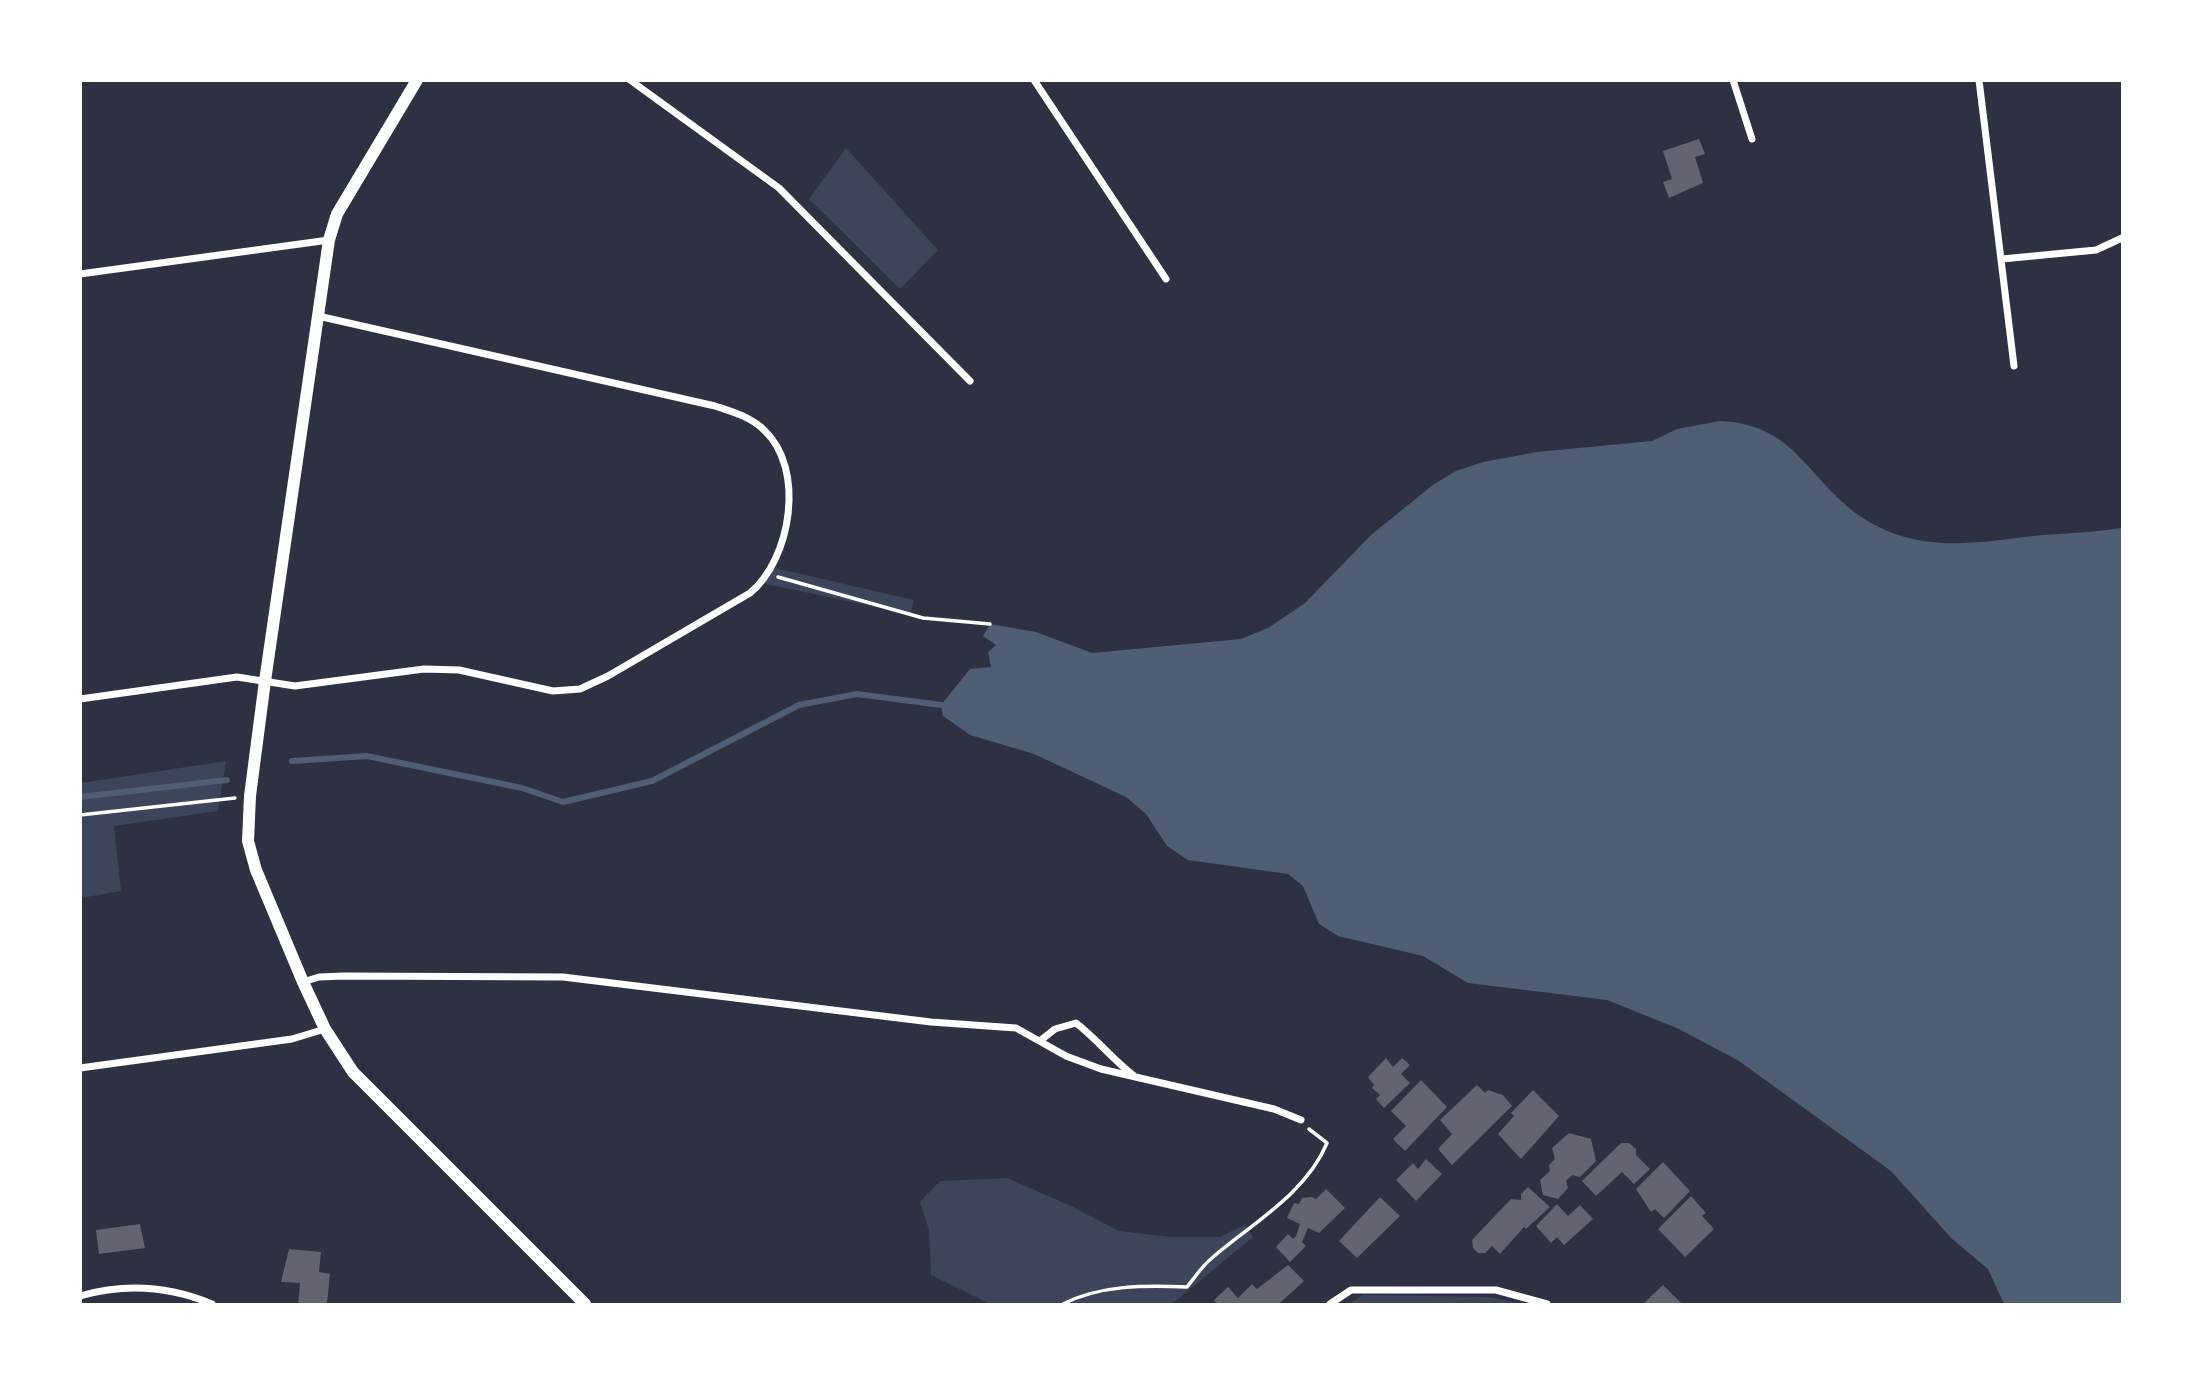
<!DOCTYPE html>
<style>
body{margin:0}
#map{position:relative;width:2203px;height:1385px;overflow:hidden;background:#2d3142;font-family:"IBM Plex Sans",sans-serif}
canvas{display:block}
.frame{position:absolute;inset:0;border:82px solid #fff;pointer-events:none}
</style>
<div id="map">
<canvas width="2203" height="1385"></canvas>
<div class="frame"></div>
</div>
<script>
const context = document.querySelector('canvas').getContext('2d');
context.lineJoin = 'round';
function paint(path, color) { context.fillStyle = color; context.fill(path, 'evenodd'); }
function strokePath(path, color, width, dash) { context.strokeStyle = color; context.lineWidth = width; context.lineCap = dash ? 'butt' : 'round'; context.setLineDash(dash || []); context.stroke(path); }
const green = new Path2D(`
 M 846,148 L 938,250 L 900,289 L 809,199 Z
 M 771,567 L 914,600 L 910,614 L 761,583 Z
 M 226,761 L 218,811 L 114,826 L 121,891 L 81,898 L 81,783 Z
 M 1007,1178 L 1071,1206 L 1119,1231 L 1171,1237 L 1219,1237 L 1245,1225 L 1253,1237 L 1172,1304 L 990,1304 L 931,1275 L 929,1230 L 920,1202 L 940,1181 Z
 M 1363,1295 L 1491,1297 L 1521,1304 L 1349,1304 Z`);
const water = new Path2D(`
 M 1720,421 C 1802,424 1810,491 1875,525 C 1928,554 1986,541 2043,535 C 2069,533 2096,532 2122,528 L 2122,1304 L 2004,1304 L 1988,1269 L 1952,1239 L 1891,1171 L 1739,1061 L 1679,1029 L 1607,1000 L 1468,983 L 1423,956 L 1338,936 L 1319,924 L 1303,886 L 1288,874 L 1188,860 L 1167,846 L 1146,814 L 1126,797 L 1034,754 L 970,735 L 943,716 L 941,705 L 970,669 L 991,667 L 988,652 L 996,645 L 983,636 L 990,624 L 1036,632 L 1092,653 L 1241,639 L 1268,628 L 1305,603 L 1371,535 L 1434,484 L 1456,471 L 1483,462 L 1537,452 L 1652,441 L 1677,429 Z`);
const stream = new Path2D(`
 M 292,761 L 367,756 L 522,788 L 563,802 L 652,781 L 799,705 L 857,694 L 941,705
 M 80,797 L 227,780`);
const building = new Path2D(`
 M 1699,139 L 1705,154 L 1695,157 L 1703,183 L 1669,198 L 1663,182 L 1672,179 L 1663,151 Z
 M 1386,1058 L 1393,1067 L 1402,1058 L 1410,1065 L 1401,1074 L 1410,1083 L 1384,1108 L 1376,1099 L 1380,1095 L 1372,1088 L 1374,1085 L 1368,1077 Z
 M 1421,1080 L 1447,1107 L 1405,1151 L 1393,1139 L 1406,1126 L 1391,1111 Z
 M 1477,1085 L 1485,1093 L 1488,1090 L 1503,1095 L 1512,1106 L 1452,1165 L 1438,1149 L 1452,1134 L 1440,1120 Z
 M 1533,1090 L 1559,1116 L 1521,1159 L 1498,1134 L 1514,1116 L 1511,1113 Z
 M 1569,1133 L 1591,1139 L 1596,1161 L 1580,1177 L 1572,1175 L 1566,1181 L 1568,1188 L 1558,1199 L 1543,1195 L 1540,1180 L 1550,1171 L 1549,1165 L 1555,1159 L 1552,1148 Z
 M 1621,1143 L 1629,1143 L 1636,1149 L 1636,1155 L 1650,1169 L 1634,1184 L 1622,1172 L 1596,1196 L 1582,1181 Z
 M 1426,1159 L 1442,1174 L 1416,1201 L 1396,1180 L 1413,1163 L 1418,1169 Z
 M 1663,1162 L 1690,1191 L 1664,1218 L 1655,1209 L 1651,1212 L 1636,1189 Z
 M 1528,1187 L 1550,1207 L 1526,1229 L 1524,1227 L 1500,1254 L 1492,1246 L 1485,1253 L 1478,1253 L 1473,1248 L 1472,1240 L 1511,1199 L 1521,1200 L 1521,1194 Z
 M 1326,1189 L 1345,1208 L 1319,1233 L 1308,1228 L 1302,1242 L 1306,1246 L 1290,1262 L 1276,1247 L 1288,1234 L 1293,1239 L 1296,1236 L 1300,1224 L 1287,1218 L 1294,1203 L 1299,1204 L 1302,1198 L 1311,1197 L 1316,1199 Z
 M 1691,1196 L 1706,1213 L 1702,1216 L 1714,1229 L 1685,1257 L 1658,1229 Z
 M 1380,1197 L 1400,1216 L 1357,1258 L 1339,1241 Z
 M 1557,1204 L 1568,1216 L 1580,1205 L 1593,1219 L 1564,1245 L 1557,1237 L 1551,1243 L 1536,1226 Z
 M 140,1224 L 145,1248 L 99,1254 L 96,1230 Z
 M 289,1249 L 321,1252 L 319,1272 L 330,1274 L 327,1304 L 298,1304 L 300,1283 L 281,1282 Z
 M 1288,1265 L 1304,1281 L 1279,1304 L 1217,1304 L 1214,1300 L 1228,1287 L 1238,1298 L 1252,1284 L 1257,1289 Z
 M 1663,1285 L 1682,1304 L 1643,1304 Z`);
const path = new Path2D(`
 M 778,577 L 923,618 L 990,624
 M 80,815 L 235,798
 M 1063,1304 C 1100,1285 1145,1285 1187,1287 C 1195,1277 1202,1266 1212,1258 C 1251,1224 1306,1194 1327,1143 L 1309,1129`);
const minor = new Path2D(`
 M 630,80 L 779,188 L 970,381
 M 1034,80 L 1166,279
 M 1733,80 L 1752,139
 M 1979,80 L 2014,366
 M 2002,259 L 2096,250 L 2122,238
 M 80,274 L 329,240
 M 80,699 L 237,677 L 295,686 L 424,669 L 459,670 L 553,691 L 580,689 L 608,676 L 750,593 C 791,559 806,469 764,430 C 751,417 733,412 715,406 L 318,316
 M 303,982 L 319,977 L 344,976 L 563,977 L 931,1022 L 1016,1028 L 1066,1056 L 1101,1069 L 1274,1109 L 1301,1120
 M 1041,1040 L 1055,1029 L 1076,1023 C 1097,1039 1112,1059 1133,1075
 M 80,1068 L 292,1039 L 325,1029
 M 80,1296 C 125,1283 169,1286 212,1304
 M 1330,1304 L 1351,1290 L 1496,1290 L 1547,1304`);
const tertiary = new Path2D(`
 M 417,80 L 337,214 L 329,240 L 265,681 L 250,796 L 248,841 L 256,870 L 303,982 L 325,1029 L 353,1072 L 585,1304`);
paint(green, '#3c4559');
paint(water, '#4f5d75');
strokePath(stream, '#4f5d75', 6);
paint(building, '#626471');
strokePath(path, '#fff', 3.5);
strokePath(minor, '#fff', 7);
strokePath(tertiary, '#fff', 12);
</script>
